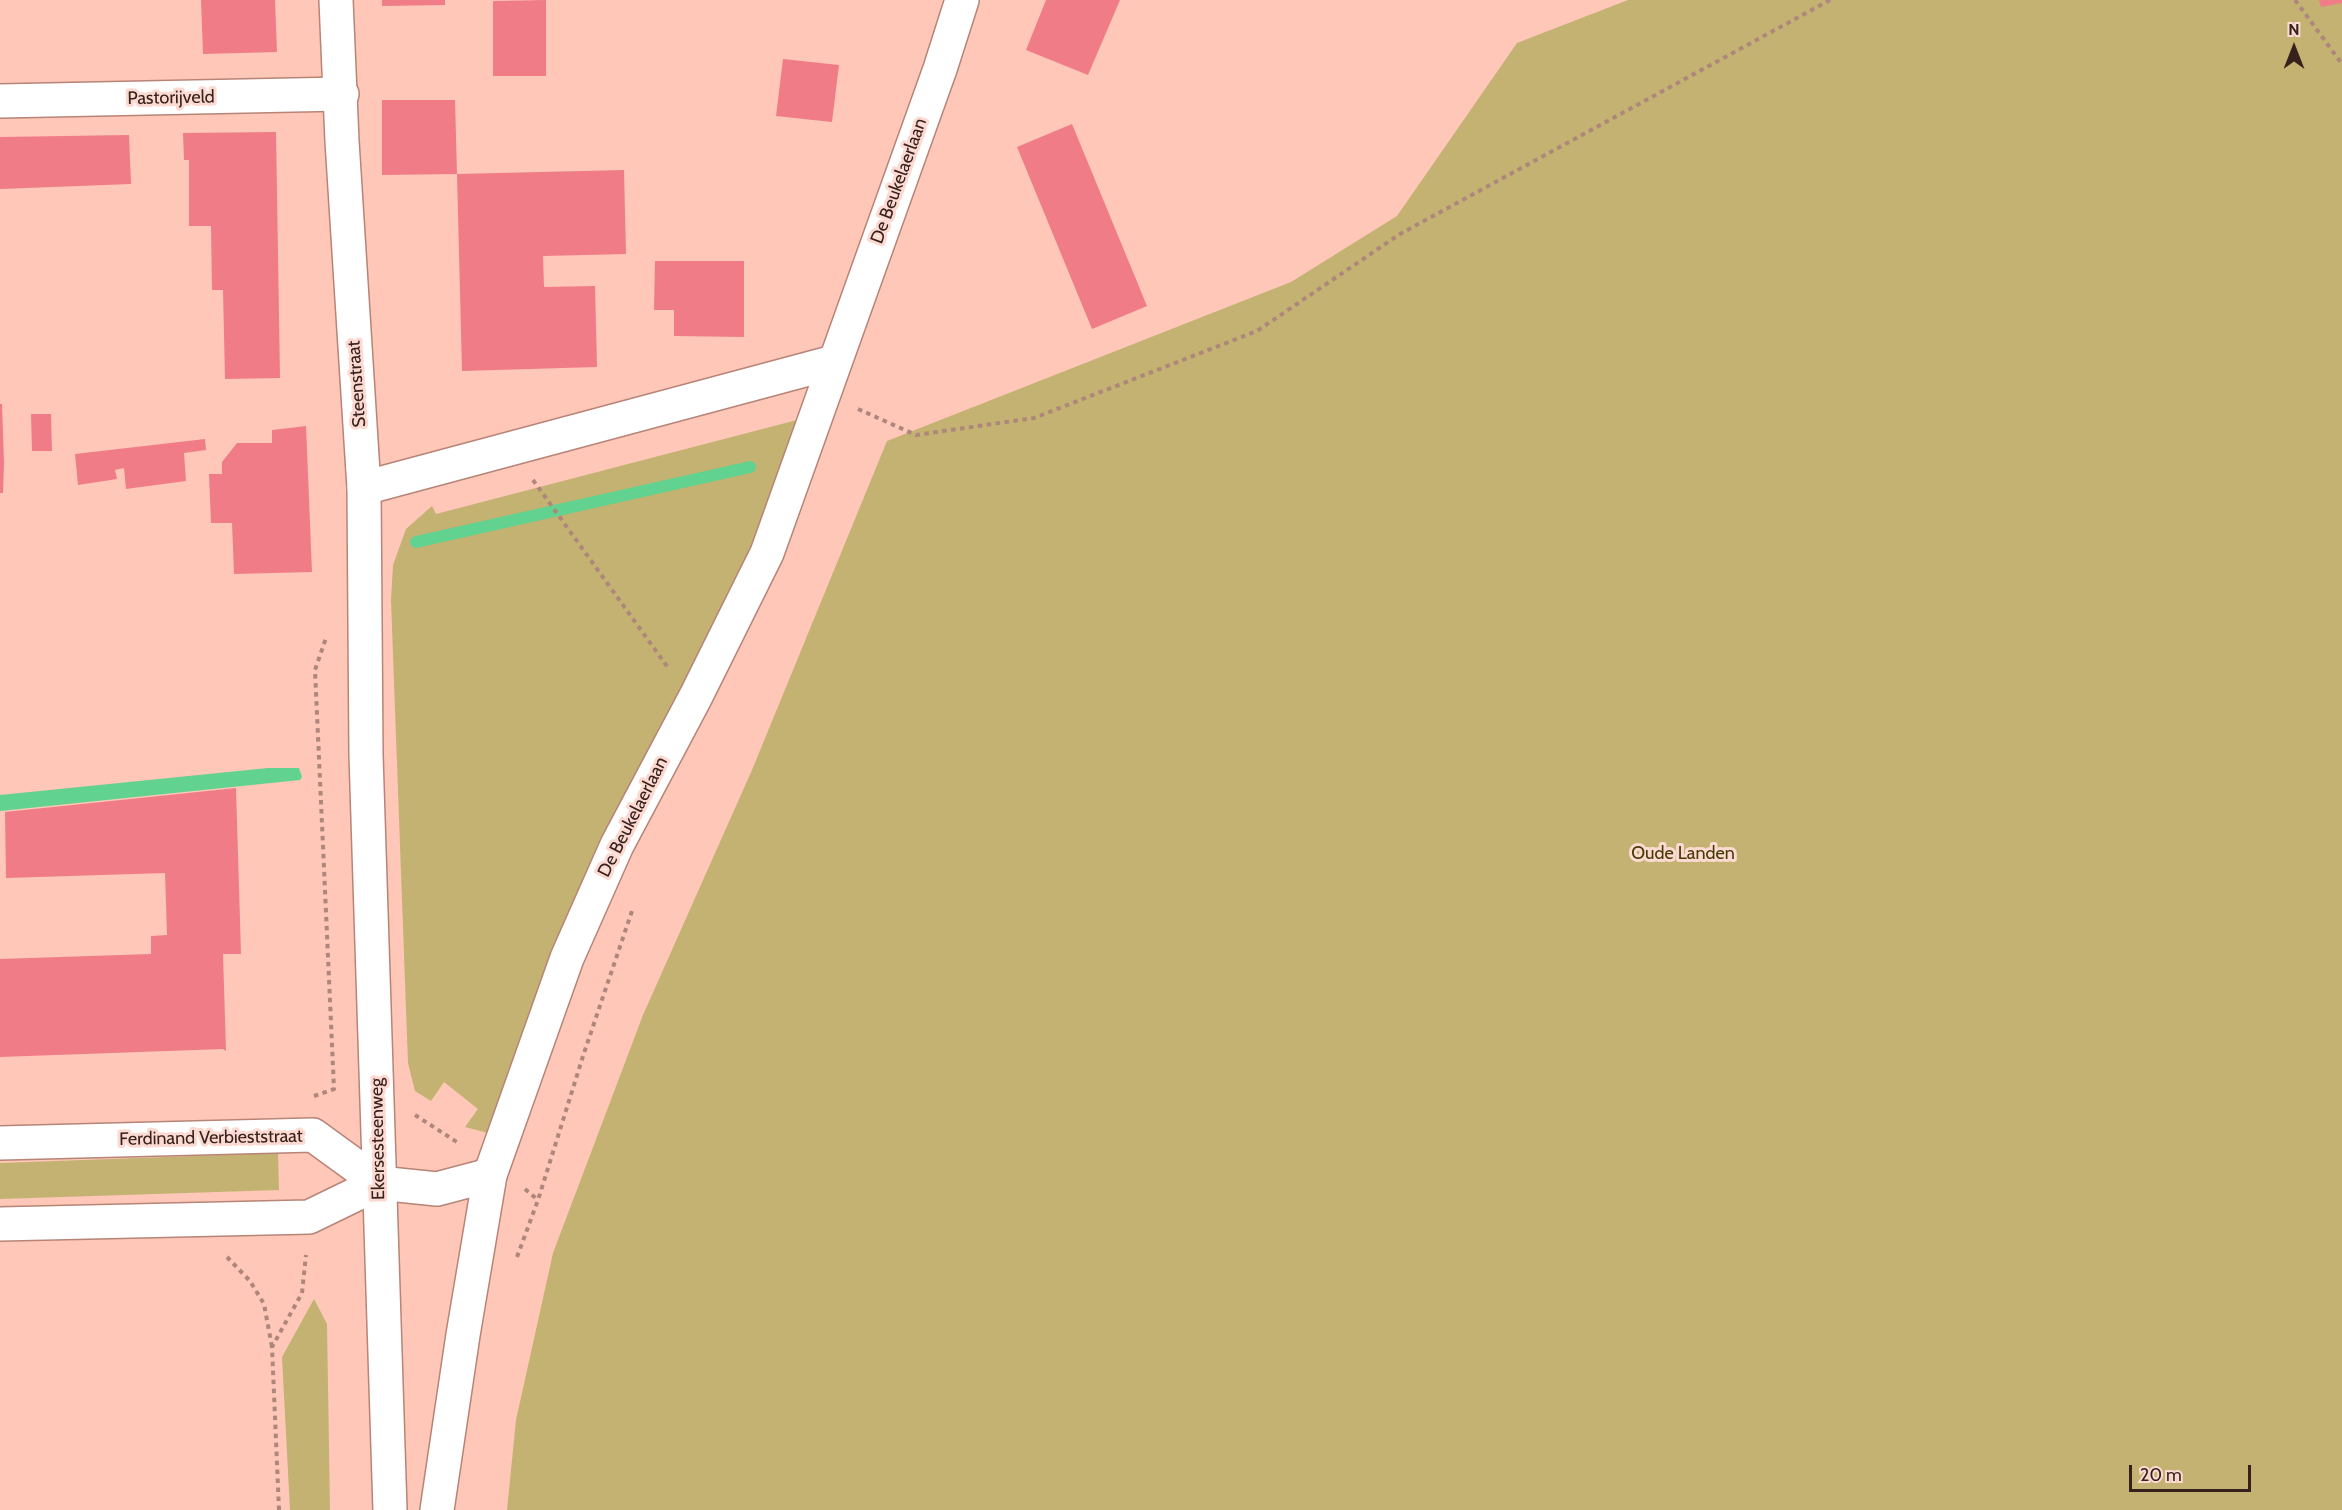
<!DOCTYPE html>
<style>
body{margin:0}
#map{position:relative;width:2342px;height:1510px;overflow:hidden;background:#fec7b8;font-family:Cabin,sans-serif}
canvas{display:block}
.north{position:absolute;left:2264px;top:18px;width:60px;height:60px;-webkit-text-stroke:4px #fcdad1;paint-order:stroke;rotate:0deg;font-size:16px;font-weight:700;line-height:24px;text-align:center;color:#36211c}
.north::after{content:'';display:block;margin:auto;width:21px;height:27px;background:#36211c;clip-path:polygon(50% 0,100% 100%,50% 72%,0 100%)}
.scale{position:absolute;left:2129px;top:1465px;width:122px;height:27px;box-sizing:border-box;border:3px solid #36211c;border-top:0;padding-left:8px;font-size:18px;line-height:21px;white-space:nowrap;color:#36211c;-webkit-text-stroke:4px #fcdad1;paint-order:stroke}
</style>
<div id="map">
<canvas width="2342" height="1510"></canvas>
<div class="north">N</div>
<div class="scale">20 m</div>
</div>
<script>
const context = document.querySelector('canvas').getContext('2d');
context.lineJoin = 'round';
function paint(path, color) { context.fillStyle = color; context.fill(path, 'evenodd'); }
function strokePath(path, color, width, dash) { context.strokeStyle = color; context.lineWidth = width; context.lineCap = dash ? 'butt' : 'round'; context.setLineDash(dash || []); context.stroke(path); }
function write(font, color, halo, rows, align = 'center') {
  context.font = font + ' Cabin,sans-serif'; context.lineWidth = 6; context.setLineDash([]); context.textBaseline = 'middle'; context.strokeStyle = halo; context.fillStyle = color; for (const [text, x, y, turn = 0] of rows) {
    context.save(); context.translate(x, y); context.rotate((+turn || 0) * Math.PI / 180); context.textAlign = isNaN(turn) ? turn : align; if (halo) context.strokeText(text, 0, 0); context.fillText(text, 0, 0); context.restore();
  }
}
const green = new Path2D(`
 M 1628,0 L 2342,0 L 2342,1510 L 507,1510 L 516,1420 L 553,1253 L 643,1015 L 752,770 L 887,441 L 1291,282 L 1397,216 L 1517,43 Z
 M 797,420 L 798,437 L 750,553 L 591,863 L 549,960 L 512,1063 L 492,1134 L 465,1127 L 478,1109 L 444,1082 L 431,1101 L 415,1091 L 408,1063 L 391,600 L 393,565 L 406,529 L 432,506 L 436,514 Z
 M 278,1153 L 279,1190 L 0,1199 L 0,1163 Z
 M 314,1299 L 327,1324 L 330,1510 L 290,1510 L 282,1357 Z`);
const water = new Path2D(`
 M 268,768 L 299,768 L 302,777 L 300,780 L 0,811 L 0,795 Z`);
const stream = new Path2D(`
 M 416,542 L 750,467`);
const building = new Path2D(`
 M 201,0 L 275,0 L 277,52 L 203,54 Z
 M 382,0 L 445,0 L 445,5 L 382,6 Z
 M 546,0 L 546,76 L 493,76 L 493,1 Z
 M 1046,0 L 1120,0 L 1088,75 L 1026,50 Z
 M 2319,0 L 2342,0 L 2342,3 L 2321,7 Z
 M 783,59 L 839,65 L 832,122 L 776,116 Z
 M 382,100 L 455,100 L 457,174 L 382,175 Z
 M 1072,124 L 1147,306 L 1092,329 L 1017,147 Z
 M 276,132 L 280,378 L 225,379 L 223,290 L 212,290 L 211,226 L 189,226 L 189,160 L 184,160 L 183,133 Z
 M 129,135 L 131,184 L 0,189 L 0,137 Z
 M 624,170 L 626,254 L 543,256 L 544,287 L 595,286 L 597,367 L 462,371 L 457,174 Z
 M 655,261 L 744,261 L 744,337 L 674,336 L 674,310 L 654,310 Z
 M 0,404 L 2,404 L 4,463 L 3,493 L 0,493 Z
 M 31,414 L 51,414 L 52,451 L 32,451 Z
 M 306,426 L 312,572 L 234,574 L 232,523 L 211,523 L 209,474 L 222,474 L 222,462 L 237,443 L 272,443 L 272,430 Z
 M 205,439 L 206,450 L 184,453 L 186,481 L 126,489 L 124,468 L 115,470 L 117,479 L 78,485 L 75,454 Z
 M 236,788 L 241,954 L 223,954 L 226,1051 L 223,1049 L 0,1057 L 0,959 L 151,954 L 151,936 L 167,935 L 165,873 L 6,878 L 5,812 Z`);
const path = new Path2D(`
 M 2295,0 L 2342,64
 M 858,409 L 916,435 L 1034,418 L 1257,331 L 1400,234 L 1830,0
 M 533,480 L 669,669
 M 314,1096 L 334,1089 L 315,670 L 326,638
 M 415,1115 L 460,1144
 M 525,1189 L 538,1200
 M 227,1257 L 250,1281 L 264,1304 L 272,1347
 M 517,1257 L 538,1200 L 584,1053 L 632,911
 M 279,1510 L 272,1347 L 302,1293 L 306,1255`);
const minor = new Path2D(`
 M 0,101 L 342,94
 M 364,488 L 834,362
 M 0,1143 L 313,1135 L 379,1183
 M 379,1183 L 437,1189 L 490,1175
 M 0,1224 L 309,1217 L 379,1183`);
const major = new Path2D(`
 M 336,0 L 342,141 L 364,488 L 366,755 L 390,1510
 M 437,1510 L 463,1335 L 490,1175 L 567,958 L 617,845 L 696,696 L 767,553 L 940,69 L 962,0`);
const streetNames = [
 ["Pastorijveld",171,98,-1],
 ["De Beukelaerlaan",899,181,-70],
 ["Steenstraat",357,384,-94],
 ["De Beukelaerlaan",633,817,-63],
 ["Ferdinand Verbieststraat",211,1138,-1],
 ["Ekersesteenweg",378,1139,-91]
];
const parkNames = [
 ["Oude Landen",1683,854]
];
paint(green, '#c3b271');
paint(water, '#61d28f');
strokePath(stream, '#61d28f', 12);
paint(building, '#f07c88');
strokePath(minor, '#b78477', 36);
strokePath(major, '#b78477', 36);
strokePath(path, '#af867b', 4, [4.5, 4.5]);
strokePath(minor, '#fff', 33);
strokePath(major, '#fff', 33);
write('18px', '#36211c', '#fcdad1', streetNames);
write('18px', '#453904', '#fcdad1', parkNames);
</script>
